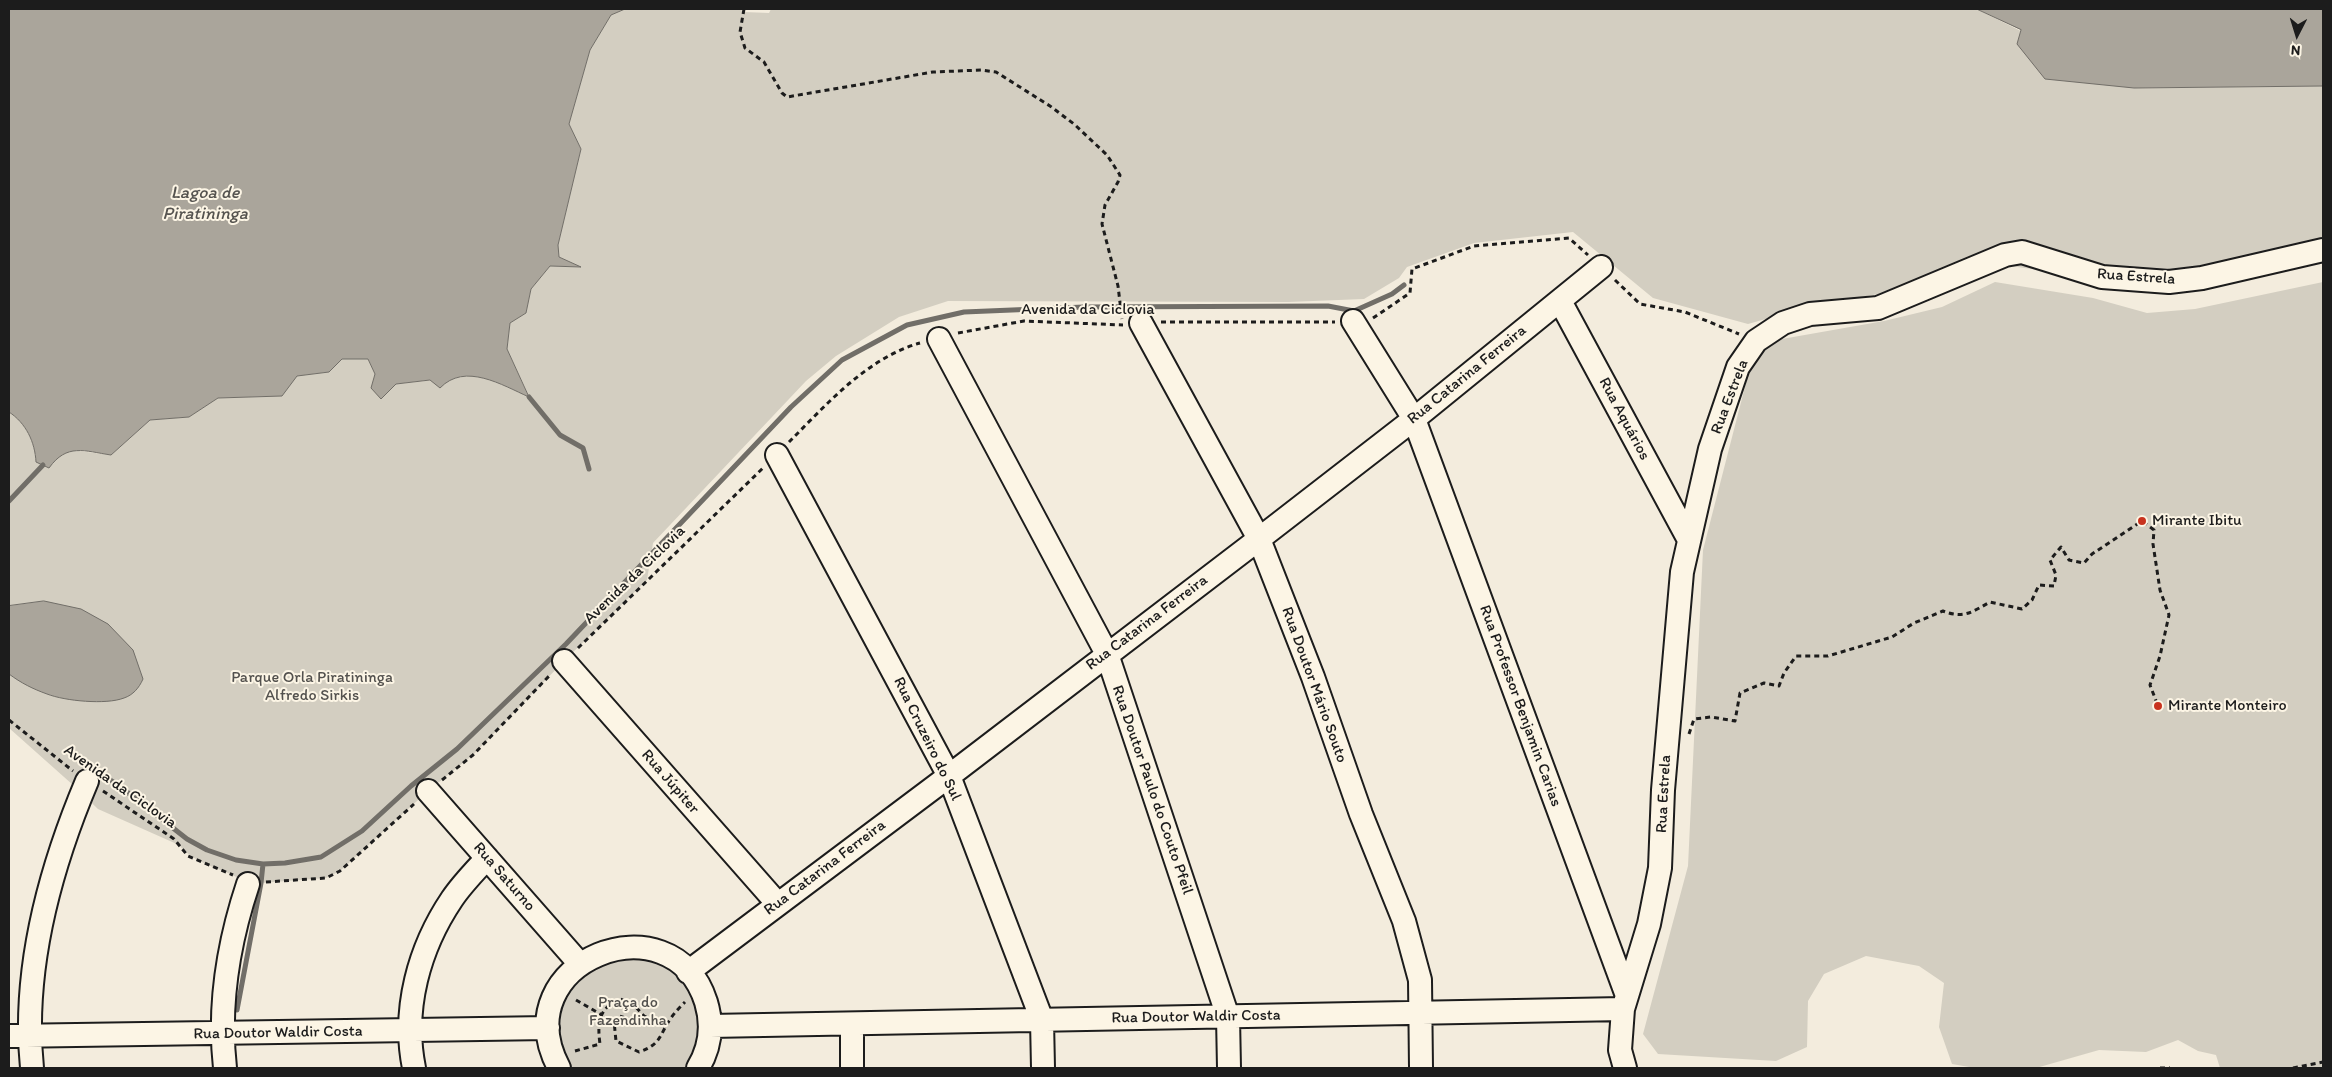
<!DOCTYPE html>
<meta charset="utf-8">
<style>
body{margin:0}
#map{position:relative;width:2332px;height:1077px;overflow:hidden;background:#f3ecdd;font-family:Itim,sans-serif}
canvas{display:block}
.frame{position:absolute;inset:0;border:10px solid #1c1c1c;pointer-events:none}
.north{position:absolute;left:2272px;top:10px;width:50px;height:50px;-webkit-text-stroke:4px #fcf5e5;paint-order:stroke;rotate:185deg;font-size:14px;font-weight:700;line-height:20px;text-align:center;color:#1c1c1c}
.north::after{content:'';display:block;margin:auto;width:18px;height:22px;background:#1c1c1c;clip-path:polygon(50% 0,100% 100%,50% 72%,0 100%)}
</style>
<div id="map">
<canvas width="2332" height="1077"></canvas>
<div class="frame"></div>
<div class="north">N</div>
</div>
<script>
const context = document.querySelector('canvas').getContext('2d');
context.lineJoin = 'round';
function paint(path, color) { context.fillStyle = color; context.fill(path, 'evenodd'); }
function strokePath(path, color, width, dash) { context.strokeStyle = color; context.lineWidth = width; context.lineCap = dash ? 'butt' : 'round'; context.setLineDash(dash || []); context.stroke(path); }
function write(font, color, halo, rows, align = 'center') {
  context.font = font + ' Itim,sans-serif'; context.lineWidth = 4; context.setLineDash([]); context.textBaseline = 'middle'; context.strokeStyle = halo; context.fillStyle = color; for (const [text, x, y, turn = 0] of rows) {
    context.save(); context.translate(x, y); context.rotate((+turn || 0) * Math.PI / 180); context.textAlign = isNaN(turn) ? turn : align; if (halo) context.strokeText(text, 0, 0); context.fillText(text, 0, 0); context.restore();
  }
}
const green = new Path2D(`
 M 625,9 L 740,9 L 744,12 L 769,13 L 771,9 L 1977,9 L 2134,88 L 2323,86 L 2323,255 L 2222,279 L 2053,272 L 1989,263 L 1942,283 L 1815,305 L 1748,324 L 1653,298 L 1573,232 L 1474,243 L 1407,267 L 1399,278 L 1364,299 L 1288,302 L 948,301 L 899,317 L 836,356 L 806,381 L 653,543 L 647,580 L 564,661 L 473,755 L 428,791 L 340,871 L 326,878 L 248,884 C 226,868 196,866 179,845 L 98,809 L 73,785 L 9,728 L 9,412 C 26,423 35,442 36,462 L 71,450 L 111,455 L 150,420 L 189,417 L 218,398 L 282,396 L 296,376 L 329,372 L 342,359 L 368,359 L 375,374 L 396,384 L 481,375 L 529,396 L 507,349 L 510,323 L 526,313 L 531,289 L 550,266 L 579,267 L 559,257 L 558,245 L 581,149 L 569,124 L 590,50 L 611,15 Z
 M 1995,282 L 2093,298 L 2147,313 L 2195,309 L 2323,282 L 2323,1068 L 2220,1068 L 2216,1055 L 2198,1051 L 2178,1040 L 2146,1052 L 2099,1050 L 2036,1068 L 1975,1068 L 1952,1064 L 1939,1027 L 1944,983 L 1919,966 L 1866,956 L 1824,974 L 1808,1001 L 1807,1047 L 1776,1061 L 1658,1054 L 1643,1034 L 1688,866 L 1703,550 L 1748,375 L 1763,348 L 1782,339 L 1884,321 L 1942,307 Z
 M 634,956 C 649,960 664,963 676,974 C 703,997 707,1041 686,1068 L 571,1068 C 568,1063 564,1057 562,1051 C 551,1023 562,984 589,968 C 601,961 620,960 634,956 Z`);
const water = new Path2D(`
 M 9,9 L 625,9 L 611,15 L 590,50 L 569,124 L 581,149 L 558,245 L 559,257 L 581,267 L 550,266 L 531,289 L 526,313 L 510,323 L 507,349 L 529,397 C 502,385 465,362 440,388 L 430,380 L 396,384 L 381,399 L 371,388 L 375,374 L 368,359 L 342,359 L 329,372 L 297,376 L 282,396 L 218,398 L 189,417 L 150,420 L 111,455 C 84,451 67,443 49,468 L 36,462 C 35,442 26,423 9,412 Z
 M 1977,9 L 2323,9 L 2323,86 L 2134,88 L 2045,79 L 2017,44 L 2021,30 Z
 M 44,601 L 81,609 L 108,624 L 133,650 L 143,679 C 139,688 133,695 124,698 C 106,705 65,701 47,694 C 33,689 21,683 9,674 L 9,606 Z`);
const stream = new Path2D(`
 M 529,397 L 560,435 L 583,448 L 589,469
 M 9,501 L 43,465
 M 87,764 L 122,788 L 187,839 L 207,850 L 236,860 L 263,864 L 285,863 L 321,857 L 362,831 L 411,786 L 457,749 L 566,644 L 791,407 L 842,360 L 907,325 L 964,312 L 1084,307 L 1328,306 L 1354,311 L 1392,294 L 1404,285
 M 237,1010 L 261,883 L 263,864`);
const path = new Path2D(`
 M 744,9 L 740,32 L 745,48 L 764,62 L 782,93 L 787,97 L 933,72 L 981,70 L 996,72 L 1050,106 L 1074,124 L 1107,155 L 1120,175 L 1118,182 L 1105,205 L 1102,224 L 1118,286 L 1122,319
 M 1615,280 L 1640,304 L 1685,312 L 1739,334
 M 1373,318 L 1410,293 L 1412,269 L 1474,246 L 1569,238 L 1588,255
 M 1161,322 L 1335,322
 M 958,333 L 1024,321 L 1123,325
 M 789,442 C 827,404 867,358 920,343
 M 578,648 L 763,468
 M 9,720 L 73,771
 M 1689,734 L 1694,719 L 1711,717 L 1735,721 L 1740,693 L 1764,683 L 1779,686 L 1784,673 L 1796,656 L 1828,656 L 1892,637 L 1914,623 L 1943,611 C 1964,619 1972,612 1990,602 L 2022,609 L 2032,600 L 2039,585 L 2054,586 L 2056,575 L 2050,560 L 2061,547 L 2069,560 L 2084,563 L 2092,554 L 2142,521 L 2154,530 L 2153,544 L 2160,590 L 2169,615 L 2160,656 L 2150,685 L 2158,706
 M 442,780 L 473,755 L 550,675
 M 103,791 L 174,839 L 188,856 L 233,875
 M 266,882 L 326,878 L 340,871 L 414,804
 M 576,1000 L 602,1015
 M 632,1022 L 630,1019 L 619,1016 L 614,1021 L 616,1041 L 639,1052 C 662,1044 659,1035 671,1018 C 675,1012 680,1007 685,1002
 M 575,1051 L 600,1044 C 597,1022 599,1008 620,999 L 633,1004 L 644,1016 L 666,1027
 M 2160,1068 L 2170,1068
 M 2293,1068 L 2323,1062`);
const minor = new Path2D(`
 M 1560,301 L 1688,538
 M 1353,321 L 1414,419 L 1626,993
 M 1141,323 L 1259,539 L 1313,677 L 1361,814 L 1404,921 L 1420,980 L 1421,1068
 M 939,339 L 1107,654 L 1228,1017 L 1229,1068
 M 777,455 L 949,776 L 1042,1020 L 1043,1068
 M 564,661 L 777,903
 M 428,791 L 579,963
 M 688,972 L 949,776 L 1259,539 L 1414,419 L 1601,267
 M 852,1024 L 852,1068
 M 710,1026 L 1623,1009
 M 9,1036 L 548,1028
 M 32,1068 C 22,970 49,871 87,781
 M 225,1068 C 218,1005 228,944 248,884
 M 414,1068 C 402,1009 419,948 452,899 C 462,884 475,871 487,858
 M 559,1068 C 502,961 672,895 706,1002 C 713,1025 710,1048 698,1068
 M 1625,1068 L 1620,1050 L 1623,1009 L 1649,924 L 1660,868 L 1663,790 L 1682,572 L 1710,449 L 1738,367 L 1756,341 L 1783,323 L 1810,314 L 1878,308 L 2005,255 L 2022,252 L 2102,277 L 2169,282 L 2202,278 L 2323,250`);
const markers = [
 [2142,521,5,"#c8321e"],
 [2158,706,5,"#c8321e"]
];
const streetNames = [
 ["Rua Estrela",2136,277,4],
 ["Avenida da Ciclovia",1088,310],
 ["Rua Catarina Ferreira",1467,375,-39],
 ["Rua Estrela",1730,397,-69],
 ["Rua Aquários",1624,419,62],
 ["Avenida da Ciclovia",635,575,-44],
 ["Rua Catarina Ferreira",1147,623,-37],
 ["Rua Doutor Mário Souto",1314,685,70],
 ["Rua Professor Benjamin Carias",1520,706,70],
 ["Rua Cruzeiro do Sul",927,739,64],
 ["Rua Júpiter",670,782,49],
 ["Avenida da Ciclovia",120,787,35],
 ["Rua Doutor Paulo do Couto Pfeil",1152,790,71],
 ["Rua Estrela",1664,794,-87],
 ["Rua Catarina Ferreira",825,868,-37],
 ["Rua Saturno",504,877,49],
 ["Rua Doutor Waldir Costa",1196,1017,-1],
 ["Rua Doutor Waldir Costa",278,1033,-1]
];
const poiNames = [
 ["Mirante Ibitu",2152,521],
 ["Mirante Monteiro",2168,706]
];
const parkNames = [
 ["Parque Orla Piratininga",312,678],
 ["Alfredo Sirkis",312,696],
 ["Praça do",628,1003],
 ["Fazendinha",628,1021]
];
const waterNames = [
 ["Lagoa de",205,193],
 ["Piratininga",205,214]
];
paint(green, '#d3cec1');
paint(water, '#aaa59b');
strokePath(water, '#716e68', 1);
strokePath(stream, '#716e68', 5);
strokePath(minor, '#1c1c1c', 26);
strokePath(path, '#1c1c1c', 3, [5, 4]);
strokePath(minor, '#fcf5e5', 22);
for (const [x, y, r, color] of markers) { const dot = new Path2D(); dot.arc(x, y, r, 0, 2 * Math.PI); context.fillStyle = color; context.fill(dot); strokePath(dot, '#fcf5e5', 2); }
write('16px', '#1c1c1c', '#fcf5e5', streetNames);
write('16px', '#1c1c1c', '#fcf5e5', poiNames, 'left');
write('16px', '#53514e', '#fcf5e5', parkNames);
write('italic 18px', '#55534f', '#fcf5e5', waterNames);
</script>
